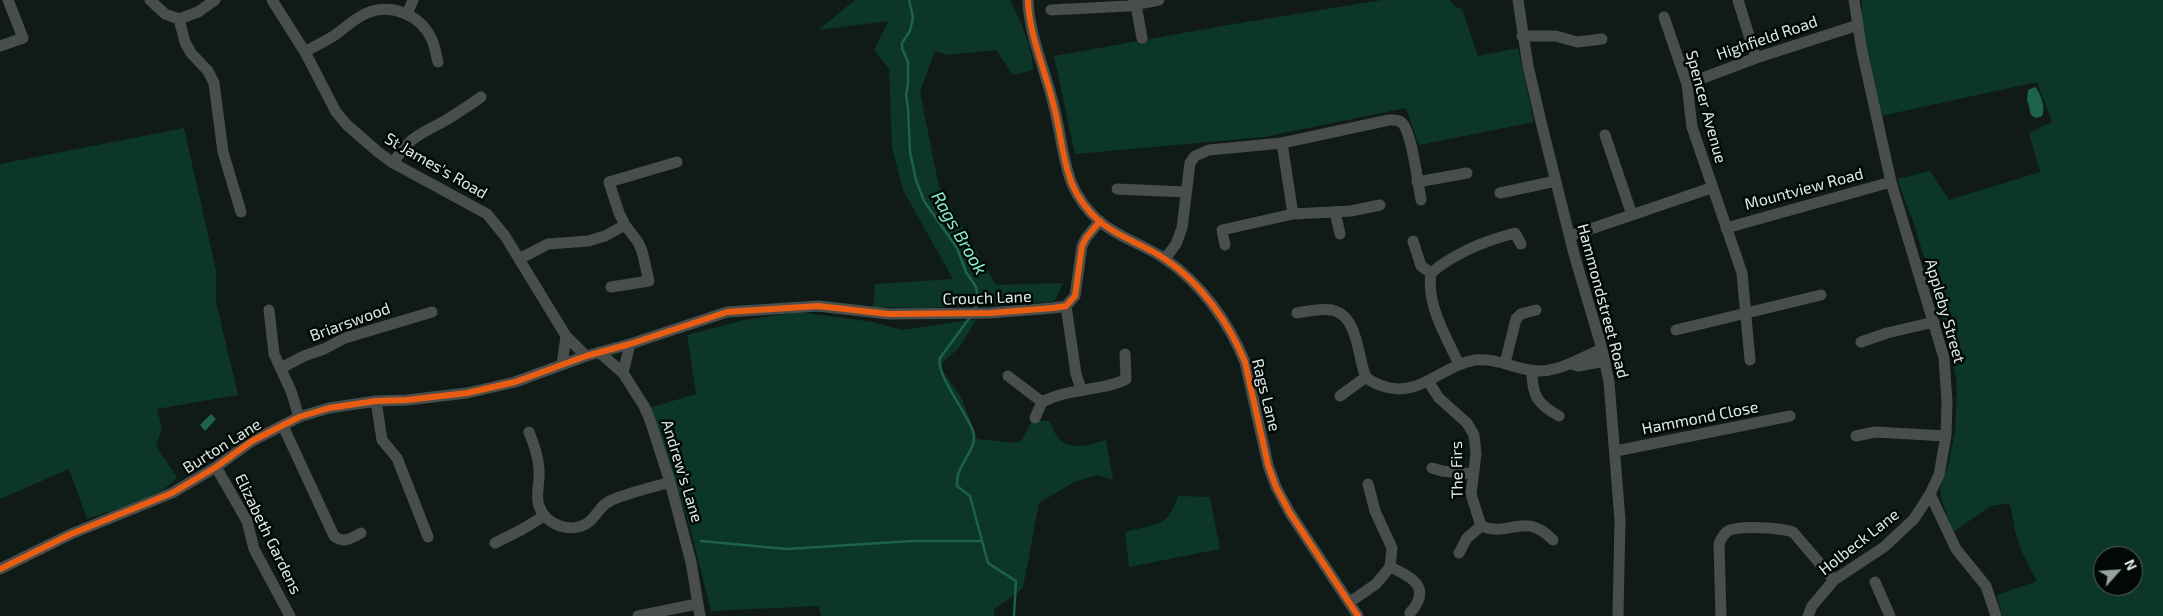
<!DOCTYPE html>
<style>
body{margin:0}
#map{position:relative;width:2163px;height:616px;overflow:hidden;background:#101b18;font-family:"Exo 2",sans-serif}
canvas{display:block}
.north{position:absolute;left:2093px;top:546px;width:50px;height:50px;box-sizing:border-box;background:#020805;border:1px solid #5a635f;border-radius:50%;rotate:64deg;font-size:14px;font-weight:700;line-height:20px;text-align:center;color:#ddebe5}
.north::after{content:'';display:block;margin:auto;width:18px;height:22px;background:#95a29d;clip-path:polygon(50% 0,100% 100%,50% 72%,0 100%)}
</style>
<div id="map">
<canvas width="2163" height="616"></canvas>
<div class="north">N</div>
</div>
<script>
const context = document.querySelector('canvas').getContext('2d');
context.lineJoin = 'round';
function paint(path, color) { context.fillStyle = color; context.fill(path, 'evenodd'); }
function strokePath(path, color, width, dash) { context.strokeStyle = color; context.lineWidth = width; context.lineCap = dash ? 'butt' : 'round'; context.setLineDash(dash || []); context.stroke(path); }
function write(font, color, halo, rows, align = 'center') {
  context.font = font + ' "Exo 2",sans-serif'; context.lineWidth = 5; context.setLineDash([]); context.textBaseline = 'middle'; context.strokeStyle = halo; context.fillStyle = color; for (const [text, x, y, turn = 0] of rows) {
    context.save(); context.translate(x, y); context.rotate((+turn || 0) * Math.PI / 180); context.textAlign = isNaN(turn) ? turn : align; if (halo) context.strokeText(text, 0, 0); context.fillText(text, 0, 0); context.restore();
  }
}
const green = new Path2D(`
 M 855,0 L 1010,0 C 1020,21 1033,46 1033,70 L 1013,75 L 996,50 L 947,55 L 935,51 L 920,92 L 939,187 L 996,285 L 1063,283 L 1054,302 L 924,308 L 873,307 L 875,284 L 953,279 L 903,190 L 892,147 L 889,69 L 874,50 L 889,21 L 818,30 Z
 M 1382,0 L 1450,0 L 1454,6 L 1462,9 L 1478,56 L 1518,48 L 1534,122 L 1419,145 L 1406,108 L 1264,137 L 1075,154 L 1054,56 L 1228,25 Z
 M 1862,0 L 2163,0 L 2163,616 L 2002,616 L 1997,595 L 2037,581 C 2028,566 2021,551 2016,534 C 2013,523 2013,513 2009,503 L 1991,506 L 1953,532 L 1941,498 L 1940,488 L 1948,465 L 1955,432 L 1957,382 L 1948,336 L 1913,221 L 1897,179 L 1930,171 L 1949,200 L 2040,172 L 2029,133 L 2052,122 L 2037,82 L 1881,116 L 1862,23 ZM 2103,556 L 2133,556 L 2133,586 L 2103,586 Z
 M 184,128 L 216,270 L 216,302 L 238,395 L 157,409 L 162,428 L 156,446 L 177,477 C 165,496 110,511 87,519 L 69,469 L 0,499 L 0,164 Z
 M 798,312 L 873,322 L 902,330 L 977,319 L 959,348 L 943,362 L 942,369 L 962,399 L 977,439 L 1017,443 L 1022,439 L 1032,421 L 1050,421 C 1060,453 1078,448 1106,440 L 1113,480 L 1097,475 L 1074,482 L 1039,503 L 1023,588 L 994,610 L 994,616 L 821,616 L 819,606 L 711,611 L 688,520 L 649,408 L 696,394 L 687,335 L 744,320 Z
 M 1178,496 L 1210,497 L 1220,549 L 1129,567 L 1125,532 C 1156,523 1167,529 1178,496 Z`);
const water = new Path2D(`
 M 2035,87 C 2041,93 2046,109 2042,116 L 2036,118 L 2031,115 L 2027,99 L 2028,90 Z
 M 211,414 L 216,419 L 205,431 L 200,425 Z`);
const stream = new Path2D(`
 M 909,0 L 913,17 L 910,31 L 902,43 L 902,48 L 908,62 L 908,84 L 906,95 L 908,108 L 910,152 L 916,180 L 924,201 L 957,248 L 966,272 L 976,287 L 978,300 L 975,309
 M 971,316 L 940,358 C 935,373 966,412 973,431 C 978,447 962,460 958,475 C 957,478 957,483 957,486 L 970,496 L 988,563 L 1016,581 L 1014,616
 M 701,541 L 787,549 L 912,541 L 982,541`);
const minor = new Path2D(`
 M 150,0 L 165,14 L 179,19 L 185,42 L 191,53 L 208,71 L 214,83 L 223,152 L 241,212
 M 272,0 L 305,52 L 336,112 L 347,125 L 378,152 L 393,163 L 487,214 L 505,236 L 566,336 L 586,356
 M 1028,0 C 1029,36 1046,71 1054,107 C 1061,133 1062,159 1072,184 C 1078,198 1088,211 1099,221 C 1119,238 1143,244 1165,259 C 1201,283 1229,323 1245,362 L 1268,465 L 1276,487 L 1290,513 L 1358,616
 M 1518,0 L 1528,66 L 1542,126 L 1574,254 L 1602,349 L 1609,382 L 1620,520 L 1618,616
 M 1738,0 L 1756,58
 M 1136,5 L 1142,38
 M 1051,10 L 1128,6 L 1159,0
 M 407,14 L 413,0
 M 1664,17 L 1687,84 L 1692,127 L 1742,273 L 1750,360
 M 179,19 L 198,12 L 215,0
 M 1522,36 L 1556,36 L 1577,42 L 1602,39
 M 0,46 L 23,38 L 8,0
 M 305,52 C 315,46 326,41 335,35 C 346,27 355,18 367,13 C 392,3 421,15 432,40 C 435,47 436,55 438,62
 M 1687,84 L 1756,58 L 1858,25
 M 1605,135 L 1632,215
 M 1282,143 L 1293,214
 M 393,163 C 412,134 420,135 448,119 C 459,112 470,105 481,97
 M 1417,182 L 1467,173
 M 1117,189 L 1185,192
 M 1500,193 L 1556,181
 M 1335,212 L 1340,234
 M 1726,228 L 1891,182
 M 1570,236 L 1711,188
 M 1413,241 L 1421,266 L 1431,273
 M 1225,245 L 1222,230 L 1293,214 L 1351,211 L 1380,205
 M 519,259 L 548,244 L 588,241 L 605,236 L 625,225
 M 1165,259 L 1176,244 L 1182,228 L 1190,163 L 1195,156 L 1209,150 L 1282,143 L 1389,120 C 1393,120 1397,119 1401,122 C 1412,130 1418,185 1421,200
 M 611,287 L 649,281 L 642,251 L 638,242 L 625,225 L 619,213 L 609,182 L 677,162
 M 1066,306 L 1076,374 L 1081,389
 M 269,310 L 274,354 L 291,391 L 299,417
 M 1297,313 C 1308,311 1321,308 1332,310 C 1359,316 1357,357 1366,377 C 1372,383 1379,385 1386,387 C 1420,397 1443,365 1475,360 C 1495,358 1511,367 1530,370 C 1556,375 1579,358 1602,349
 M 1676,330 L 1821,295
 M 1861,342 L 1887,333 L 1934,322
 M 599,352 L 623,373 L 644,406 L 650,420 L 670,482 L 691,562 L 700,616
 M 1505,363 L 1516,319 L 1521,314 L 1536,310
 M 1459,364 C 1446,337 1426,304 1431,273 C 1456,252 1484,241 1515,233 L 1521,244
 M 1571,364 L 1578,366 L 1605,361
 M 562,365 L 566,336
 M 281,368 L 304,356 L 324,349 L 345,338 L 432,312
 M 1532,371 C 1532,395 1537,404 1559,416
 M 623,373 L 630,344
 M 1008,376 L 1042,402 C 1067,389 1094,391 1120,382 L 1126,379 L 1125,354
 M 1428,381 L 1439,398 L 1467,423 L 1474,435 L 1476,454 L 1471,494 L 1481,526 C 1510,538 1524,510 1553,540
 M 1340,396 L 1366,377
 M 376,401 L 382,440 L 397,458 L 428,537
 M 1035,418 L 1042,402
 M 283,426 L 334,536 C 343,544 352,538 361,533
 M 529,432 C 534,445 539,458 539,472 C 540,484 535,495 539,506 C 546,526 573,535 590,521 C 598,514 601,504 612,500 C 630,492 651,488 670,482
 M 1856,436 L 1875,432 L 1946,436
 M 1616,451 L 1790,416
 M 216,467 L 247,521 L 254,549 L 290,616
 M 1432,468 L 1442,471 L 1473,474
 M 1368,484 L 1375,511 L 1392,548 L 1390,567 C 1413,577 1432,588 1410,613
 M 1930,494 L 1956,549 L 1986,586 L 1996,616
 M 495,543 L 521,530 L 544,516
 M 1459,553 L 1467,538 L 1481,526
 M 0,569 L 71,534 L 172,493 L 216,467 L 252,441 L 299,417 L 329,408 L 376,401 L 407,400 L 467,393 L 515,382 L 586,356 L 630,344 L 727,312 L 818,306 L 889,314 L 990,313 L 1053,308 L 1066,306 L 1075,296 L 1082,246 L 1086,238 L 1100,221
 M 1875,582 L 1890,616
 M 1350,602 L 1376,584 L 1390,567
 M 638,616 L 697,604
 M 1721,616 L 1719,544 C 1721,539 1723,534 1728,531 C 1740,525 1781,528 1793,532 L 1834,580
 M 1808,616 L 1812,606 L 1834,580 L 1884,547 L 1914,519 L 1930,494 L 1939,475 L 1946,436 L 1947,402 L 1944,358 L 1891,182 L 1862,51 L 1854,0`);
const cycleway = new Path2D(`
 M 1028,0 C 1029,36 1046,71 1054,107 C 1061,133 1062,159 1072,184 C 1078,198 1088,211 1099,221 C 1119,238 1143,244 1165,259 C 1201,283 1229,323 1245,362 L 1268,465 L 1276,487 L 1290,513 L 1358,616
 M 0,569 L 71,534 L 172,493 L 216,467 L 252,441 L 299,417 L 329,408 L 376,401 L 407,400 L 467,393 L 515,382 L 586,356 L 630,344 L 727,312 L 818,306 L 889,314 L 990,313 L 1053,308 L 1066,306 L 1075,296 L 1082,246 L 1086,238 L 1100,221`);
const streetNames = [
 ["Highfield Road",1767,38,-19],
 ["Spencer Avenue",1706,107,75],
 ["St James's Road",436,166,30],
 ["Mountview Road",1804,189,-15],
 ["Crouch Lane",987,298,-2],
 ["Hammondstreet Road",1603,301,75],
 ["Appleby Street",1945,311,74],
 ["Briarswood",350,322,-20],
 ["Rags Lane",1266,395,76],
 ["Hammond Close",1700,418,-11],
 ["Burton Lane",222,446,-32],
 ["The Firs",1457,470,-91],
 ["Andrew's Lane",682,471,73],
 ["Elizabeth Gardens",268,534,64],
 ["Holbeck Lane",1859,542,-38]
];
const waterNames = [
 ["Rags Brook",959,233,60]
];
paint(green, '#0c3628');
paint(water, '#1d624c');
strokePath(stream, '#1d624c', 2.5);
strokePath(minor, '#494e4c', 11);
strokePath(cycleway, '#e95d12', 6);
write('16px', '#ddebe5', '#020805', streetNames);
write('italic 18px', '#88f0c9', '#020805', waterNames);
</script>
